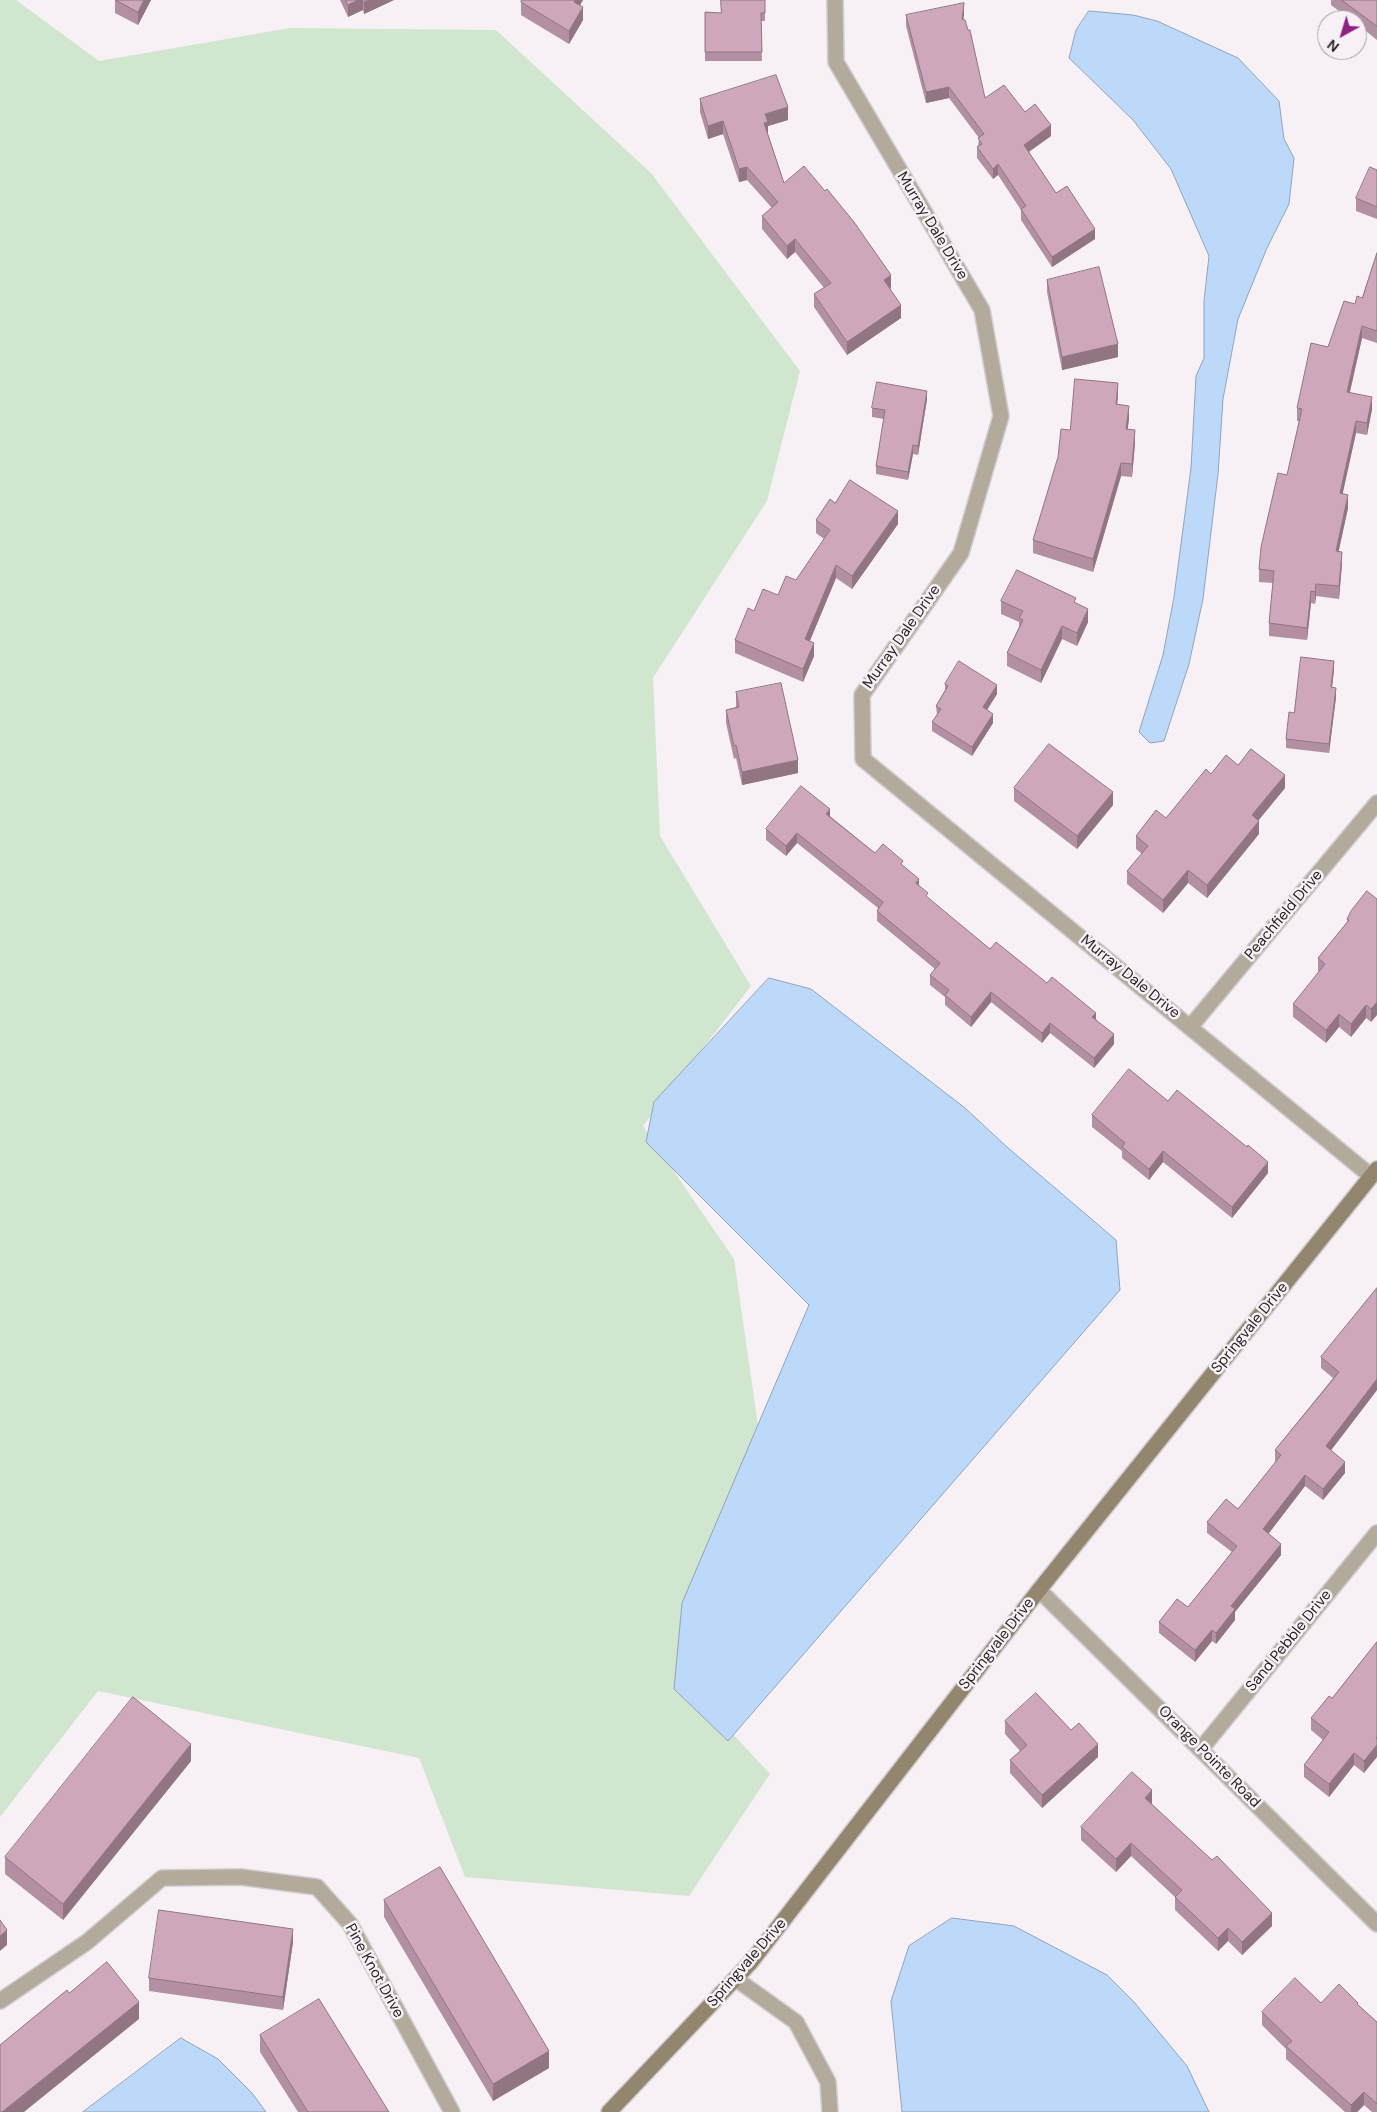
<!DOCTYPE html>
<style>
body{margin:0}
#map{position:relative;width:1377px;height:2112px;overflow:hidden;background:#f7f1f6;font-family:"DM Sans",sans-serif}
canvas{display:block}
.north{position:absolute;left:1317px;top:10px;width:50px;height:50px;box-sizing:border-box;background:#f7f1f6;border:1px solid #a4a0a4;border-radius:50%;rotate:219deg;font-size:14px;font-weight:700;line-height:20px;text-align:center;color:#282628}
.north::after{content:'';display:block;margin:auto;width:18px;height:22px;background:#902183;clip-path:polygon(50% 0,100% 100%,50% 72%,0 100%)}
</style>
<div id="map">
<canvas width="1377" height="2112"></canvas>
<div class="north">N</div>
</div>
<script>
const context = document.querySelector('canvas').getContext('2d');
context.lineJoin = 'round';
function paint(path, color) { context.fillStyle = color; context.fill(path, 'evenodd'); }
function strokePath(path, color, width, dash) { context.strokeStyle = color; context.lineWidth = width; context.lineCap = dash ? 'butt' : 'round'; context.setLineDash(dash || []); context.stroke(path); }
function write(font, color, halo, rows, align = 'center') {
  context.font = font + ' "DM Sans",sans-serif'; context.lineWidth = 5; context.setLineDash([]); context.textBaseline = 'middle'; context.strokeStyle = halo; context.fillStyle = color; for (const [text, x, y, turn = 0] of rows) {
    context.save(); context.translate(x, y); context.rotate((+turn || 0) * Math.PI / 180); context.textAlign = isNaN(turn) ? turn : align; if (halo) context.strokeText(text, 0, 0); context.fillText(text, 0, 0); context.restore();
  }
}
const green = new Path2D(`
 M 0,0 L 16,0 L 99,61 L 290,28 L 496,30 L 651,173 L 800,371 L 767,501 L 653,678 L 660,836 L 751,986 L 643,1126 L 734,1259 L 758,1425 L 680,1677 L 770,1774 L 689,1896 L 465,1877 L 419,1758 L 98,1691 L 0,1817 Z`);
const water = new Path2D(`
 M 1089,11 L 1133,15 L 1157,21 L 1238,58 L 1279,101 L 1284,139 L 1294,158 L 1289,204 L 1267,248 L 1238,319 L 1223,399 L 1218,474 L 1203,599 L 1189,664 L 1164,741 L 1150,743 L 1139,732 L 1163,655 L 1174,597 L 1191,468 L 1196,376 L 1204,358 L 1204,301 L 1209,256 L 1171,169 L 1133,120 L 1069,58 L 1076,30 Z
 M 769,978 L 811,989 L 965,1108 L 1007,1147 L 1116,1240 L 1120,1290 L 728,1741 L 674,1689 L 682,1603 L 809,1305 L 646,1142 L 654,1102 Z
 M 952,1918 L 1014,1926 L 1107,1975 L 1134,2002 L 1187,2066 L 1209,2112 L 902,2112 L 891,2001 L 909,1946 Z
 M 181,2038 L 218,2059 L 252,2093 L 266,2112 L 83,2112 Z`);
const street = new Path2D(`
 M 835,0 L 836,62 L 982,310 L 1001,416 L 961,553 L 862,695 L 863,759 L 1371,1176
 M 1191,1026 L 1377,803
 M 1039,1590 L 1377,1924
 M 1201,1749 L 1377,1533
 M 736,1979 L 796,2022 L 828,2082 L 830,2112
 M 0,2001 L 87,1942 L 162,1878 L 241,1877 L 317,1887 L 350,1924 L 452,2112`);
const secondary = new Path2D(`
 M 609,2112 L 751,1962 L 1039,1590 L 1377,1169`);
const wall = new Path2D(`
 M 115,0 L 151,0 L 138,25 L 115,13 Z
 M 340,0 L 394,0 L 364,14 L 363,10 L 348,17 Z
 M 522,0 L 583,0 L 580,5 L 583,20 L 569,44 L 521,15 L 521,2 Z
 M 765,0 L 765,21 L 761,21 L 762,61 L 705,61 L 705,12 L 721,13 Z
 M 1331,0 L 1377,0 L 1377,40 L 1357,24 L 1357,20 L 1351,20 L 1331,5 Z
 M 964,14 L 963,19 L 968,30 L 985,98 L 1025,112 L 1051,136 L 1029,152 L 1056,193 L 1095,239 L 1052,267 L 1021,220 L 1021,210 L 998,175 L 993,179 L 977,158 L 977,147 L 978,147 L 979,138 L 949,98 L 926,103 L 906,26 L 906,15 Z
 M 700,99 L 788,120 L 768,126 L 768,134 L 784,183 L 891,288 L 890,289 L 901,318 L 847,355 L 814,307 L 814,294 L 824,288 L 795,252 L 787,259 L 762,229 L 762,216 L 772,208 L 747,180 L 739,182 L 723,134 L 708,139 L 700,112 Z
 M 1377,170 L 1377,219 L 1356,211 L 1356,198 Z
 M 1377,253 L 1377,343 L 1362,338 L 1350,392 L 1372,409 L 1367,435 L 1356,433 L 1342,494 L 1348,508 L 1338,552 L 1342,564 L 1339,599 L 1316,596 L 1315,604 L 1311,603 L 1307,640 L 1269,636 L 1269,623 L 1273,583 L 1259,582 L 1259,569 L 1287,475 L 1299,421 L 1297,421 L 1297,408 L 1355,304 L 1362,298 Z
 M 1047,280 L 1118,357 L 1062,370 L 1047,292 Z
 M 1118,396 L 1117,404 L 1129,419 L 1127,430 L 1135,443 L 1132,477 L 1121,476 L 1093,572 L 1033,553 L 1033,540 L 1070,430 Z
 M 927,399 L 918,455 L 913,454 L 908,480 L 876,474 L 876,466 L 884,419 L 872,417 L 872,408 Z
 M 835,503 L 898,524 L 852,589 L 836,578 L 810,641 L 814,656 L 803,682 L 735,653 L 735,640 L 754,611 L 778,595 L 796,580 L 824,539 L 816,533 L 816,520 Z
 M 1001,601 L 1076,603 L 1088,622 L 1077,646 L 1062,639 L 1041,683 L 1007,666 L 1007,653 L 1019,627 L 1019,622 L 1001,614 Z
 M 1334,670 L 1332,687 L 1336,697 L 1329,753 L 1286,748 L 1286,739 L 1294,713 Z
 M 945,684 L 997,694 L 987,710 L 993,723 L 972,756 L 932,731 L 932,722 L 937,715 L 936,706 L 945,690 Z
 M 736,692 L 798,773 L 742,785 L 736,758 L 734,759 L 726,723 L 726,710 L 736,707 Z
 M 1238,765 L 1285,788 L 1258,821 L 1259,834 L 1207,898 L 1188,883 L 1163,913 L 1127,884 L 1127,871 L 1142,854 L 1136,849 L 1136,836 L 1166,818 Z
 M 1014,788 L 1113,805 L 1077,849 L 1014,801 Z
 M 830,816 L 875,853 L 903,866 L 919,886 L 928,899 L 990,949 L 1047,983 L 1096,1019 L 1114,1044 L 1094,1068 L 1050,1033 L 1042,1043 L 991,1002 L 971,1027 L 945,1005 L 945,997 L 930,985 L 930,975 L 935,969 L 877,921 L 877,911 L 878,908 L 797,843 L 786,856 L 766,840 L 766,829 Z
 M 1377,899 L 1371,1022 L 1366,1018 L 1351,1037 L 1339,1027 L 1326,1043 L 1293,1017 L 1293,1004 L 1319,972 L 1318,971 L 1318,958 L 1347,923 L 1347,919 Z
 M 1168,1101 L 1247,1147 L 1268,1173 L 1232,1218 L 1163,1162 L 1149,1180 L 1122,1158 L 1122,1151 L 1092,1127 L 1092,1115 Z
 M 1377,1288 L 1377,1390 L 1331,1450 L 1345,1473 L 1323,1500 L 1305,1486 L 1268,1534 L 1281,1555 L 1235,1612 L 1235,1620 L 1216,1644 L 1212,1641 L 1195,1662 L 1159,1633 L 1159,1622 L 1188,1607 L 1232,1552 L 1207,1533 L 1207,1522 L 1238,1509 L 1276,1462 L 1275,1462 L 1275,1450 L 1333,1378 L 1321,1368 L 1321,1357 Z
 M 1377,1642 L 1364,1773 L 1354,1765 L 1329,1797 L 1304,1777 L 1304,1765 L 1323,1740 L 1311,1730 L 1311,1718 L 1332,1698 Z
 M 1005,1721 L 1071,1730 L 1098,1757 L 1042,1808 L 1010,1773 L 1010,1760 L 1020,1751 L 1005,1734 Z
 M 191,1761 L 63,1920 L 5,1874 L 5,1857 Z
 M 1152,1803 L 1151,1804 L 1272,1926 L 1242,1955 L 1228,1941 L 1218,1951 L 1175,1910 L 1175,1897 L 1131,1856 L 1116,1872 L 1081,1840 L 1081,1827 Z
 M 384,1900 L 549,2068 L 493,2101 L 384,1917 Z
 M 293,1942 L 283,2010 L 149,1991 L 149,1978 Z
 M 1321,2003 L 1358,2005 L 1377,2022 L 1377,2112 L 1372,2112 L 1364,2105 L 1357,2112 L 1345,2112 L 1286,2059 L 1286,2049 L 1262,2025 L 1262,2012 Z
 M 260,2035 L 389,2112 L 298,2112 L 260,2052 Z`);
const shadedWall = new Path2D(`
 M 144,0 L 151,0 L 138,25 L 138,12 Z
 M 358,0 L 363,0 L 363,10 L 348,17 L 348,5 Z
 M 368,0 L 394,0 L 364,14 L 364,2 Z
 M 575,0 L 583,0 L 574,15 L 574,2 Z
 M 964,3 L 964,14 L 962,29 L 962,19 Z
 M 583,7 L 583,20 L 569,44 L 569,31 Z
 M 949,87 L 949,98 L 926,103 L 926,92 Z
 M 788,107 L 788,120 L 768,126 L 768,135 L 764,123 L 765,114 Z
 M 723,121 L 723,134 L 708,139 L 708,126 Z
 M 1051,125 L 1051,136 L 1024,155 L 1024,145 Z
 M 998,164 L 998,175 L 993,179 L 993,169 Z
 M 747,167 L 747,180 L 739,182 L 739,169 Z
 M 1095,229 L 1095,239 L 1052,267 L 1052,257 Z
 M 795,239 L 795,252 L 787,259 L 787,246 Z
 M 891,275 L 891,288 L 884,293 L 884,280 Z
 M 901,305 L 901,318 L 847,355 L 847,342 Z
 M 1362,326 L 1362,338 L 1347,404 L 1347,392 Z
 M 1118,344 L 1118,357 L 1062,370 L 1062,357 Z
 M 1118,383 L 1118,396 L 1116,417 L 1116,404 Z
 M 927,391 L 927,399 L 918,455 L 918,446 Z
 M 1372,397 L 1372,409 L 1367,435 L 1367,423 Z
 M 1129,406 L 1129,419 L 1126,442 L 1126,429 Z
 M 1356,421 L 1356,433 L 1340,506 L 1340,493 Z
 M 1135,430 L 1135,443 L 1132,477 L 1132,464 Z
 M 913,445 L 913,454 L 908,480 L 908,472 Z
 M 1121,463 L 1121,476 L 1093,572 L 1093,559 Z
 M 1348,495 L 1348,508 L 1336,564 L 1336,551 Z
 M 898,511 L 898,524 L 852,589 L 852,576 Z
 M 1342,552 L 1342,564 L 1339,599 L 1339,586 Z
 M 836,565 L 836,578 L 805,652 L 805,639 Z
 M 1316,584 L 1316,596 L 1315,604 L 1315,592 Z
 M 1311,591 L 1311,603 L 1307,640 L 1307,628 Z
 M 1088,609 L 1088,622 L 1077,646 L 1077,633 Z
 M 1062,626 L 1062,639 L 1041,683 L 1041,670 Z
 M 814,643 L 814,656 L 803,682 L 803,669 Z
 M 1334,661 L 1334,670 L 1331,696 L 1331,687 Z
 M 997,685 L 997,694 L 983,716 L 983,707 Z
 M 1336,688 L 1336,697 L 1329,753 L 1329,744 Z
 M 993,714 L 993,723 L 972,756 L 972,747 Z
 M 798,760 L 798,773 L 742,785 L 742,772 Z
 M 1285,775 L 1285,788 L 1252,828 L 1252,815 Z
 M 1113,792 L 1113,805 L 1077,849 L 1077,836 Z
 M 830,809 L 830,820 L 826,814 Z
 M 1259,821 L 1259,834 L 1207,898 L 1207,885 Z
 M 797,833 L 797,843 L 786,856 L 786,846 Z
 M 1188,870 L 1188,883 L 1163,913 L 1163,900 Z
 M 919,879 L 919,889 L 916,883 Z
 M 991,992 L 991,1002 L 971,1027 L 971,1017 Z
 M 1377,1002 L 1377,1015 L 1371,1022 L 1371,1009 Z
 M 1366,1005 L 1366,1018 L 1351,1037 L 1351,1024 Z
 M 1096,1013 L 1096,1023 L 1092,1017 Z
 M 1339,1014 L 1339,1027 L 1326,1043 L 1326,1030 Z
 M 1050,1023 L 1050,1033 L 1042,1043 L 1042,1033 Z
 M 1114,1034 L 1114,1044 L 1094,1068 L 1094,1058 Z
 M 1163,1151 L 1163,1162 L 1149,1180 L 1149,1169 Z
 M 1268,1162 L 1268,1173 L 1232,1218 L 1232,1207 Z
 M 1377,1379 L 1377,1390 L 1326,1457 L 1326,1446 Z
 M 1345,1462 L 1345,1473 L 1323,1500 L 1323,1489 Z
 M 1305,1475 L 1305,1486 L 1263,1541 L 1263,1529 Z
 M 1281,1544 L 1281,1555 L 1235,1612 L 1235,1620 L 1216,1644 L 1216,1633 L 1231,1606 Z
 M 1212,1630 L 1212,1641 L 1195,1662 L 1195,1650 Z
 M 1377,1736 L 1377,1757 L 1364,1773 L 1364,1761 Z
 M 191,1744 L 191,1761 L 63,1920 L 63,1904 Z
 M 1098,1744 L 1098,1757 L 1042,1808 L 1042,1795 Z
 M 1354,1753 L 1354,1765 L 1329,1797 L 1329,1784 Z
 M 1152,1790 L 1152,1803 L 1145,1811 L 1145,1798 Z
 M 1131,1843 L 1131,1856 L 1116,1872 L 1116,1859 Z
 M 1272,1913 L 1272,1926 L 1242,1955 L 1242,1942 Z
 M 1228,1928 L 1228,1941 L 1218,1951 L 1218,1938 Z
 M 293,1929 L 293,1942 L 283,2010 L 283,1997 Z
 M 7,1930 L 7,1945 L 0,1951 L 0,1936 Z
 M 139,2002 L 139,2019 L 24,2112 L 2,2112 Z
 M 549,2051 L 549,2068 L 493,2101 L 493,2084 Z
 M 1364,2092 L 1364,2105 L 1357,2112 L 1351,2112 L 1351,2105 Z`);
const building = new Path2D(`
 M 116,0 L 144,0 L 138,12 Z
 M 346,0 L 358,0 L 348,5 Z
 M 522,0 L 575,0 L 574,2 L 583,7 L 569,31 L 521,2 Z
 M 721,0 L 765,0 L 765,13 L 761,13 L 762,52 L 705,52 L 705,12 L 721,13 Z
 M 1342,0 L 1377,0 L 1377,26 Z
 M 964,3 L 962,19 L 965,20 L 968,30 L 970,30 L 985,98 L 1004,85 L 1025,112 L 1035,104 L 1051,125 L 1024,145 L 1056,193 L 1067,186 L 1095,229 L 1052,257 L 1021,209 L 1026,206 L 998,164 L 993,169 L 977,147 L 982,144 L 978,138 L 984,134 L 949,87 L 926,92 L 906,15 Z
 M 776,75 L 788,107 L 765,114 L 768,122 L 764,123 L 784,183 L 804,166 L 825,191 L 827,189 L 854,222 L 891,275 L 884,280 L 901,305 L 847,342 L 814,294 L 831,283 L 795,239 L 787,246 L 762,216 L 778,202 L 747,167 L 739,169 L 723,121 L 708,126 L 700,99 Z
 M 1370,167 L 1377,170 L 1377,207 L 1356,198 Z
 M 1377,253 L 1377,331 L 1362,326 L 1347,392 L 1372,397 L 1367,423 L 1356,421 L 1340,493 L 1348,495 L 1336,551 L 1342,552 L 1339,586 L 1316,584 L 1315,592 L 1311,591 L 1307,628 L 1269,623 L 1274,571 L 1259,569 L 1261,547 L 1278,473 L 1287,475 L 1302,409 L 1297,408 L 1311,343 L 1328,347 L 1344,301 L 1355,304 L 1357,296 L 1362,298 Z
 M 1099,267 L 1118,344 L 1062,357 L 1047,280 Z
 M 1075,379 L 1118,383 L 1116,404 L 1129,406 L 1126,429 L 1135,430 L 1132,464 L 1121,463 L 1093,559 L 1033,540 L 1058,457 L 1061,429 L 1070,430 Z
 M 877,382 L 927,391 L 918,446 L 913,445 L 908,472 L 876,466 L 885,410 L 872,408 Z
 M 850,480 L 898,511 L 852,576 L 836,565 L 805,639 L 814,643 L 803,669 L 735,640 L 748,608 L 754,611 L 763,589 L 778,595 L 786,576 L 796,580 L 830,530 L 816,520 L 830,499 L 835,503 Z
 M 1017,570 L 1076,598 L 1074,602 L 1088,609 L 1077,633 L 1062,626 L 1041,670 L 1007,653 L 1023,620 L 1019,618 L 1023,611 L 1001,601 Z
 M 1301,657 L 1334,661 L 1331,687 L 1336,688 L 1329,744 L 1286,739 L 1289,712 L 1294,713 Z
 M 959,661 L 997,685 L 983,707 L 993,714 L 972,747 L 932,722 L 941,709 L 936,706 L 948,686 L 945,684 Z
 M 781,683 L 798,760 L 742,772 L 736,745 L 734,746 L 726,710 L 739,707 L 736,692 Z
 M 1049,744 L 1113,792 L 1077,836 L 1014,788 Z
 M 1251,749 L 1285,775 L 1252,815 L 1259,821 L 1207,885 L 1188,870 L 1163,900 L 1127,871 L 1148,846 L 1136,836 L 1156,810 L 1166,818 L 1206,769 L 1211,774 L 1226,755 L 1238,765 Z
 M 801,786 L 830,809 L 826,814 L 875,853 L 883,844 L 903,861 L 901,864 L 919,879 L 916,883 L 928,893 L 926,896 L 990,949 L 996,942 L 1047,983 L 1052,977 L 1096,1013 L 1092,1017 L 1114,1034 L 1094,1058 L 1050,1023 L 1042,1033 L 991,992 L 971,1017 L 945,995 L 949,990 L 930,975 L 940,963 L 877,911 L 883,902 L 797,833 L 786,846 L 766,829 Z
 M 1367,891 L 1377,899 L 1377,1002 L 1371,1009 L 1366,1005 L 1351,1024 L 1339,1014 L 1326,1030 L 1293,1004 L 1325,964 L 1318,958 L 1349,920 L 1347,919 L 1351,911 Z
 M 1129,1069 L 1168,1101 L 1177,1090 L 1247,1147 L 1248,1145 L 1268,1162 L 1232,1207 L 1163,1151 L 1149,1169 L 1122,1147 L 1125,1143 L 1092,1115 Z
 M 1377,1288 L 1377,1379 L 1326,1446 L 1345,1462 L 1323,1489 L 1305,1475 L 1263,1529 L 1281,1544 L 1231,1606 L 1235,1609 L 1216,1633 L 1212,1630 L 1195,1650 L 1159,1622 L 1177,1599 L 1188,1607 L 1237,1546 L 1207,1522 L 1226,1499 L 1238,1509 L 1281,1455 L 1275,1450 L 1339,1372 L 1321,1357 Z
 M 1377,1642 L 1377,1736 L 1376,1738 L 1377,1739 L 1377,1745 L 1364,1761 L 1354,1753 L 1329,1784 L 1304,1765 L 1329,1732 L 1311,1718 L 1329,1696 L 1332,1698 Z
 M 1036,1693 L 1071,1730 L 1079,1723 L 1098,1744 L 1042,1795 L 1010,1760 L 1027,1745 L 1005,1721 Z
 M 133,1697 L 191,1744 L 63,1904 L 5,1857 Z
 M 1132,1772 L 1152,1790 L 1145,1798 L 1212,1860 L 1217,1856 L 1272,1913 L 1242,1942 L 1228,1928 L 1218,1938 L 1175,1897 L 1182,1890 L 1131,1843 L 1116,1859 L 1081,1827 Z
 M 440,1867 L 549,2051 L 493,2084 L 384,1900 Z
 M 159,1910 L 293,1929 L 283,1997 L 149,1978 Z
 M 0,1920 L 7,1930 L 0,1936 Z
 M 107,1962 L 139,2002 L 2,2112 L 0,2112 L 0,2045 L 67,1990 L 69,1993 Z
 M 1295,1978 L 1321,2003 L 1339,1984 L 1358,2003 L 1357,2004 L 1377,2022 L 1377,2104 L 1364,2092 L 1351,2105 L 1286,2046 L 1292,2041 L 1262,2012 Z
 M 319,1999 L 389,2112 L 308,2112 L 260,2035 Z`);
const streetNames = [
 ["Murray Dale Drive",932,226,59],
 ["Murray Dale Drive",902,637,-55],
 ["Peachfield Drive",1284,915,-50],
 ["Murray Dale Drive",1130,977,39],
 ["Springvale Drive",1250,1328,-51],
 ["Sand Pebble Drive",1289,1641,-51],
 ["Springvale Drive",997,1644,-52],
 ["Orange Pointe Road",1209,1757,45],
 ["Springvale Drive",747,1963,-49],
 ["Pine Knot Drive",374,1971,61]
];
paint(green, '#d1e6cf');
paint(water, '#bdd9fa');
strokePath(water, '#90a3bb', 1);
strokePath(street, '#d2ccd1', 18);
strokePath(secondary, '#d2ccd1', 18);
strokePath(street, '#b2aa9a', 15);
strokePath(secondary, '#92876e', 15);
paint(wall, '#b290a1');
paint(shadedWall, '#917583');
paint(building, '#cfa7bb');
strokePath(building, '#917583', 1);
write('15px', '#282628', '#f7f1f6', streetNames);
</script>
